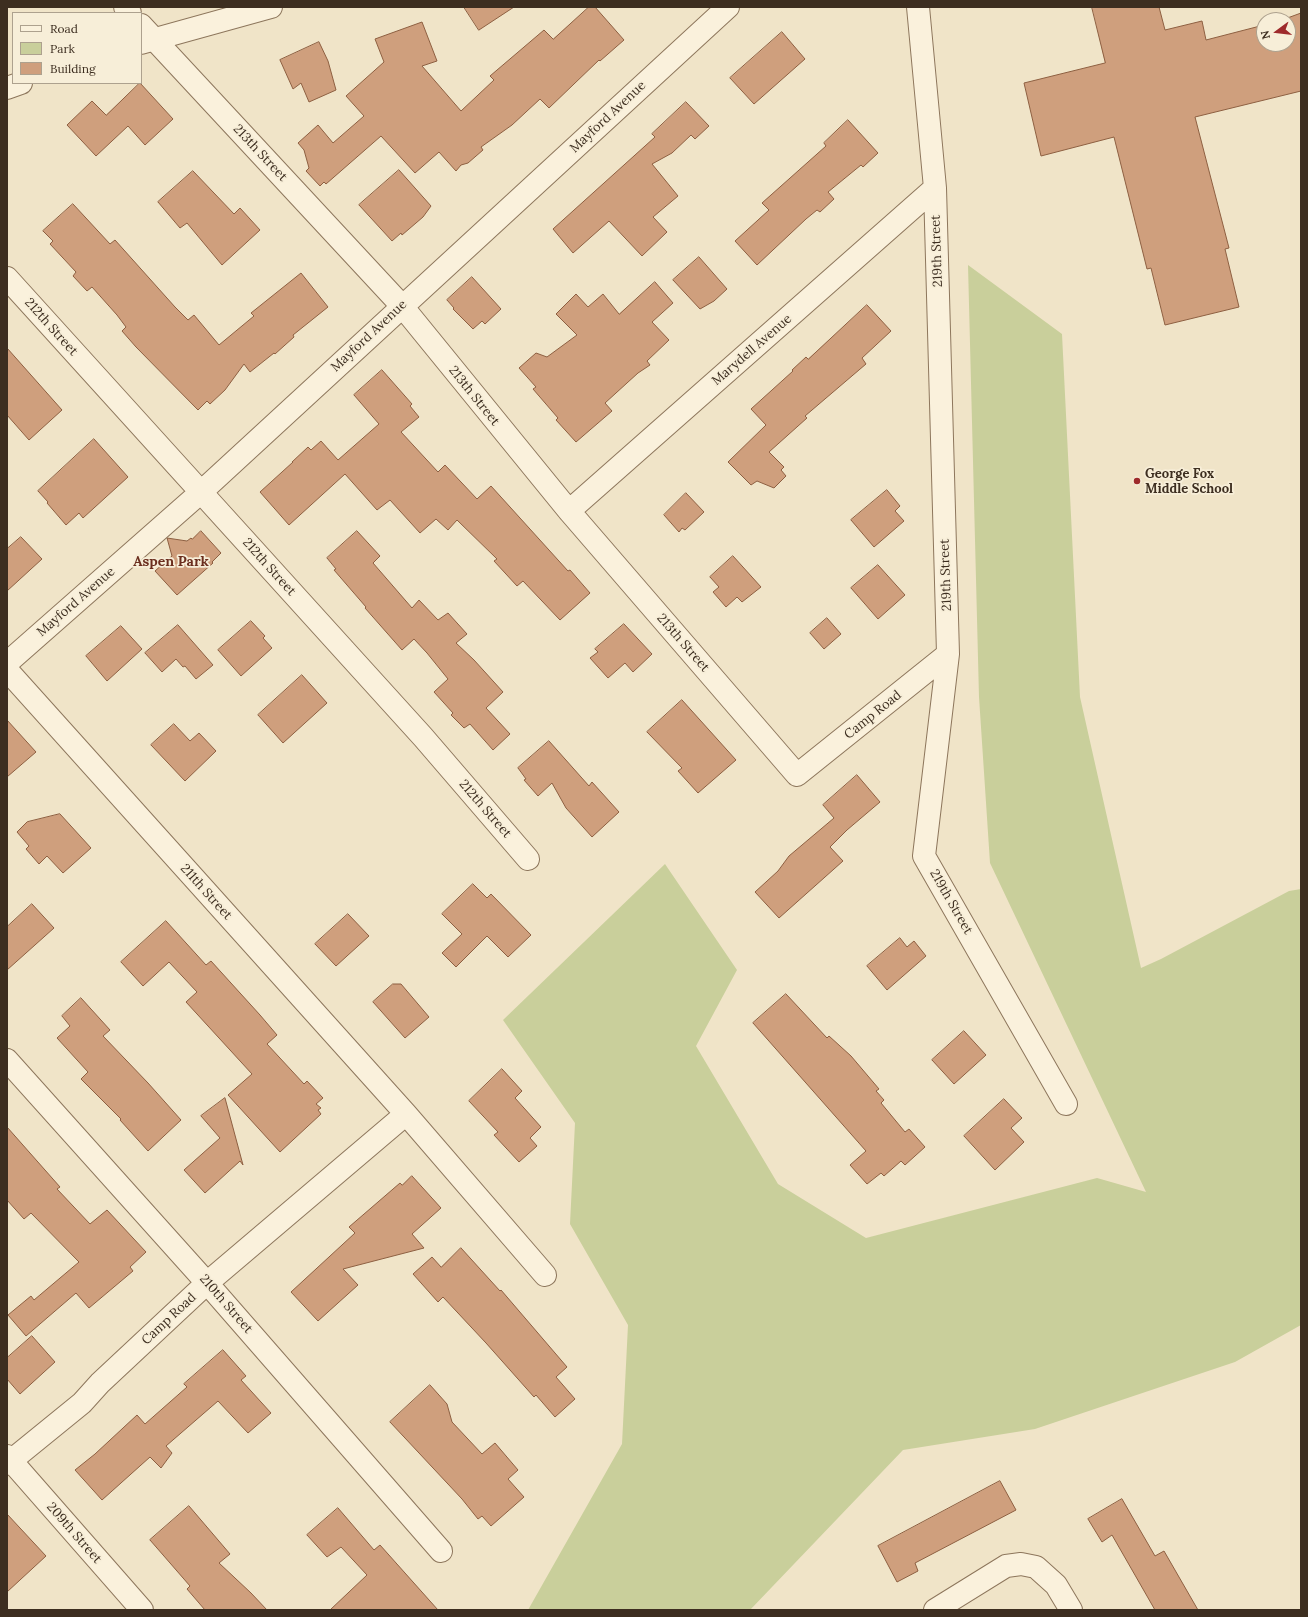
<!DOCTYPE html>
<style>
body{margin:0}
#map{position:relative;width:1308px;height:1617px;overflow:hidden;background:#f0e4c8;font-family:Lora,serif}
canvas{display:block}
.frame{position:absolute;inset:0;border:8px solid #3d2e20;pointer-events:none}
.legend{position:absolute;left:12px;top:12px;width:130px;height:72px;box-sizing:border-box;background:#f7eed8;border:1px solid #ada18e;margin:0;padding:5px 7px;list-style:none;font-size:12px;color:#3d2e20}
.legend li{display:flex;align-items:center;gap:8px;height:20px}
.legend b{width:20px;border:1px solid #ada18e}
.north{position:absolute;left:1256px;top:12px;width:40px;height:40px;box-sizing:border-box;background:#f7eed8;border:1px solid #ada18e;border-radius:50%;rotate:255deg;font-size:11px;font-weight:700;line-height:16px;text-align:center;color:#3d2e20}
.north::after{content:'';display:block;margin:auto;width:14px;height:18px;background:#9e2a2b;clip-path:polygon(50% 0,100% 100%,50% 72%,0 100%)}
</style>
<div id="map">
<canvas width="1308" height="1617"></canvas>
<div class="frame"></div>
<ul class="legend">
<li><b style="height:5px;background:#faf1dc"></b>Road</li>
<li><b style="height:11px;background:#c9cf9b"></b>Park</li>
<li><b style="height:11px;background:#cf9f7d"></b>Building</li>
</ul>
<div class="north">N</div>
</div>
<script>
const context = document.querySelector('canvas').getContext('2d');
context.lineJoin = 'round';
function paint(path, color) { context.fillStyle = color; context.fill(path, 'evenodd'); }
function strokePath(path, color, width, dash) { context.strokeStyle = color; context.lineWidth = width; context.lineCap = dash ? 'butt' : 'round'; context.setLineDash(dash || []); context.stroke(path); }
function write(font, color, halo, rows, align = 'center') {
  context.font = font + ' Lora,serif'; context.lineWidth = 3.5; context.setLineDash([]); context.textBaseline = 'middle'; context.strokeStyle = halo; context.fillStyle = color; for (const [text, x, y, turn = 0] of rows) {
    context.save(); context.translate(x, y); context.rotate((+turn || 0) * Math.PI / 180); context.textAlign = isNaN(turn) ? turn : align; if (halo) context.strokeText(text, 0, 0); context.fillText(text, 0, 0); context.restore();
  }
}
const green = new Path2D(`
 M 968,265 L 1062,334 L 1080,697 L 1141,968 L 1161,959 L 1289,891 L 1301,889 L 1301,1325 L 1235,1362 L 1035,1429 L 903,1450 L 750,1610 L 528,1610 L 622,1444 L 628,1325 L 570,1224 L 575,1123 L 503,1020 L 665,864 L 737,970 L 696,1046 L 778,1184 L 866,1238 L 1097,1178 L 1146,1192 L 990,863 L 979,697 Z`);
const building = new Path2D(`
 M 464,7 L 514,7 L 479,30 Z
 M 589,7 L 595,7 L 624,40 L 600,61 L 599,60 L 549,108 L 540,99 L 512,125 L 481,147 L 483,150 L 468,163 L 461,165 L 456,171 L 439,152 L 415,173 L 381,136 L 326,184 L 324,182 L 320,186 L 306,171 L 309,168 L 304,150 L 298,143 L 318,125 L 333,143 L 364,116 L 346,96 L 384,62 L 375,39 L 422,22 L 437,61 L 422,66 L 461,111 L 494,80 L 490,76 L 544,30 L 553,39 Z
 M 1092,7 L 1159,7 L 1165,30 L 1202,21 L 1206,40 L 1264,25 L 1264,44 L 1288,44 L 1288,20 L 1282,20 L 1301,13 L 1301,91 L 1195,117 L 1229,248 L 1225,249 L 1239,307 L 1165,325 L 1151,268 L 1147,269 L 1114,137 L 1041,156 L 1024,83 L 1105,63 Z
 M 782,32 L 805,59 L 754,104 L 730,78 Z
 M 319,42 L 328,61 L 336,90 L 309,102 L 301,83 L 293,89 L 280,60 Z
 M 140,83 L 173,119 L 145,145 L 128,126 L 96,156 L 67,125 L 92,101 L 106,115 Z
 M 686,102 L 709,126 L 695,139 L 691,135 L 672,153 L 652,164 L 678,196 L 653,217 L 667,232 L 642,256 L 609,221 L 573,253 L 553,229 L 655,137 L 652,134 Z
 M 848,120 L 878,153 L 863,167 L 861,165 L 828,192 L 834,199 L 820,212 L 817,210 L 806,219 L 757,265 L 735,241 L 769,210 L 762,203 L 826,146 L 824,143 Z
 M 399,170 L 431,206 L 423,217 L 402,235 L 401,233 L 392,241 L 359,205 Z
 M 193,171 L 234,214 L 240,208 L 260,230 L 222,265 L 187,223 L 180,228 L 158,202 Z
 M 73,204 L 110,244 L 115,240 L 175,307 L 188,320 L 194,315 L 219,345 L 254,316 L 251,313 L 301,273 L 328,307 L 293,335 L 294,337 L 275,354 L 274,353 L 250,372 L 244,364 L 225,390 L 210,404 L 207,401 L 198,410 L 136,347 L 122,331 L 126,327 L 117,315 L 92,287 L 87,291 L 73,276 L 76,272 L 50,244 L 53,241 L 43,231 Z
 M 699,257 L 727,289 L 714,301 L 700,309 L 673,280 Z
 M 472,277 L 501,309 L 485,324 L 482,321 L 473,329 L 453,309 L 454,308 L 447,300 Z
 M 655,282 L 673,303 L 652,322 L 669,340 L 647,361 L 650,365 L 638,373 L 605,403 L 612,411 L 576,442 L 556,420 L 558,418 L 533,389 L 536,387 L 519,368 L 536,353 L 547,357 L 577,335 L 556,314 L 576,294 L 588,307 L 603,294 L 619,314 Z
 M 867,305 L 891,331 L 862,358 L 866,364 L 805,416 L 807,418 L 769,452 L 784,467 L 781,470 L 786,476 L 774,488 L 757,481 L 751,485 L 728,462 L 766,425 L 751,409 L 793,371 L 792,370 L 806,357 L 808,359 Z
 M 7,348 L 62,410 L 29,440 L 7,415 Z
 M 382,370 L 412,404 L 410,406 L 419,417 L 401,432 L 438,472 L 445,465 L 477,499 L 491,486 L 568,571 L 570,570 L 590,593 L 560,620 L 523,581 L 517,586 L 494,561 L 497,559 L 457,520 L 448,530 L 436,519 L 420,533 L 390,500 L 377,510 L 345,474 L 289,525 L 260,492 L 293,462 L 292,462 L 308,447 L 311,450 L 321,441 L 338,460 L 379,424 L 354,395 Z
 M 94,439 L 128,477 L 83,518 L 79,513 L 66,525 L 47,503 L 48,502 L 38,491 Z
 M 887,490 L 900,506 L 895,511 L 904,521 L 874,547 L 851,520 Z
 M 686,493 L 704,512 L 685,530 L 682,528 L 679,532 L 664,515 Z
 M 201,531 L 221,553 L 212,562 L 213,563 L 177,595 L 155,571 L 172,556 L 167,538 L 187,541 L 191,538 L 192,539 Z
 M 357,531 L 380,556 L 373,563 L 412,608 L 419,600 L 438,620 L 448,613 L 467,634 L 456,643 L 474,660 L 503,692 L 486,708 L 510,734 L 493,750 L 470,724 L 464,728 L 451,715 L 453,713 L 434,692 L 448,679 L 427,653 L 414,639 L 402,650 L 365,608 L 366,607 L 334,570 L 336,569 L 327,558 Z
 M 21,537 L 42,559 L 7,591 L 7,549 Z
 M 733,556 L 761,587 L 742,602 L 737,597 L 726,607 L 713,592 L 719,587 L 710,577 Z
 M 878,565 L 905,595 L 878,619 L 851,588 Z
 M 827,618 L 841,634 L 824,649 L 810,633 Z
 M 251,621 L 265,636 L 263,638 L 272,648 L 241,676 L 218,650 Z
 M 624,624 L 652,654 L 633,672 L 625,663 L 608,678 L 590,658 L 598,652 L 595,649 Z
 M 178,625 L 213,665 L 196,679 L 185,666 L 183,667 L 176,659 L 162,672 L 145,653 Z
 M 121,626 L 142,649 L 107,681 L 86,656 Z
 M 302,675 L 327,703 L 283,743 L 258,715 Z
 M 682,700 L 736,760 L 698,793 L 678,771 L 682,768 L 647,732 Z
 M 7,720 L 36,752 L 7,777 Z
 M 174,724 L 190,741 L 199,733 L 216,751 L 185,781 L 151,745 Z
 M 549,741 L 589,786 L 592,782 L 619,812 L 592,837 L 566,808 L 552,783 L 538,796 L 524,780 L 526,779 L 518,768 Z
 M 857,775 L 880,802 L 847,830 L 830,847 L 843,861 L 779,918 L 755,892 L 778,871 L 789,856 L 834,818 L 823,805 Z
 M 60,814 L 91,848 L 63,873 L 47,856 L 39,864 L 26,849 L 29,846 L 17,832 L 27,822 Z
 M 473,884 L 487,898 L 491,894 L 531,935 L 508,957 L 487,936 L 456,967 L 442,953 L 462,934 L 442,914 Z
 M 32,904 L 54,928 L 7,970 L 7,927 Z
 M 348,914 L 369,936 L 336,966 L 315,944 Z
 M 166,921 L 206,965 L 211,961 L 260,1015 L 277,1035 L 267,1044 L 304,1084 L 307,1081 L 323,1098 L 316,1104 L 321,1108 L 318,1110 L 321,1114 L 280,1152 L 228,1095 L 252,1074 L 186,1002 L 197,992 L 169,962 L 143,986 L 121,962 Z
 M 900,938 L 907,947 L 914,941 L 926,956 L 887,990 L 867,966 Z
 M 393,984 L 401,984 L 429,1017 L 405,1038 L 373,1002 Z
 M 786,994 L 827,1038 L 829,1036 L 851,1056 L 879,1089 L 876,1091 L 884,1100 L 881,1103 L 905,1132 L 909,1129 L 925,1147 L 905,1165 L 901,1161 L 884,1176 L 881,1173 L 867,1184 L 850,1165 L 866,1151 L 753,1023 Z
 M 81,998 L 110,1030 L 103,1036 L 148,1083 L 181,1120 L 148,1151 L 120,1120 L 121,1119 L 81,1079 L 88,1072 L 57,1038 L 70,1026 L 62,1016 Z
 M 964,1031 L 986,1055 L 954,1084 L 932,1060 Z
 M 502,1069 L 522,1091 L 515,1098 L 541,1127 L 530,1138 L 537,1146 L 519,1162 L 494,1135 L 498,1132 L 469,1101 Z
 M 225,1098 L 243,1165 L 240,1161 L 205,1193 L 184,1170 L 220,1138 L 201,1116 Z
 M 1004,1099 L 1022,1118 L 1011,1128 L 1024,1142 L 995,1170 L 964,1136 Z
 M 7,1127 L 60,1187 L 57,1189 L 90,1224 L 107,1210 L 146,1252 L 130,1267 L 133,1271 L 89,1308 L 76,1293 L 26,1336 L 8,1315 L 31,1296 L 34,1300 L 79,1262 L 31,1213 L 24,1219 L 7,1200 Z
 M 412,1176 L 441,1208 L 412,1234 L 424,1248 L 343,1269 L 358,1285 L 318,1321 L 291,1292 L 355,1233 L 349,1227 L 400,1183 L 402,1185 Z
 M 461,1248 L 500,1291 L 501,1290 L 567,1367 L 556,1377 L 575,1399 L 555,1417 L 536,1395 L 534,1397 L 486,1343 L 443,1297 L 438,1302 L 413,1274 L 432,1257 L 441,1267 Z
 M 32,1336 L 55,1362 L 20,1394 L 7,1379 L 7,1358 Z
 M 223,1350 L 246,1376 L 241,1380 L 271,1413 L 248,1433 L 218,1401 L 166,1446 L 172,1453 L 161,1468 L 150,1457 L 102,1500 L 75,1470 L 95,1454 L 137,1415 L 145,1424 L 187,1387 L 184,1384 Z
 M 430,1385 L 447,1404 L 452,1422 L 482,1454 L 495,1443 L 518,1470 L 508,1479 L 524,1497 L 491,1526 L 482,1516 L 478,1519 L 462,1499 L 390,1422 Z
 M 1000,1481 L 1016,1510 L 915,1563 L 918,1571 L 897,1582 L 878,1546 Z
 M 1122,1499 L 1155,1556 L 1164,1551 L 1198,1610 L 1155,1610 L 1112,1535 L 1102,1542 L 1088,1519 Z
 M 189,1506 L 230,1554 L 219,1563 L 251,1593 L 267,1610 L 205,1610 L 187,1589 L 190,1586 L 150,1540 Z
 M 338,1508 L 374,1550 L 380,1545 L 438,1610 L 330,1610 L 367,1575 L 341,1547 L 327,1557 L 307,1535 Z
 M 7,1514 L 46,1556 L 7,1592 Z`);
const minor = new Path2D(`
 M 125,7 L 130,13
 M 918,7 L 935,188 L 948,654 L 924,856 L 1066,1104
 M 141,25 L 402,306 L 569,511 L 797,775 L 948,654
 M 7,278 L 423,737 L 528,859
 M 569,511 L 935,188
 M 7,663 L 200,493 L 728,7
 M 7,670 L 406,1114 L 545,1275
 M 7,1060 L 207,1283 L 441,1551
 M 7,1456 L 142,1610
 M 7,1464 L 82,1403 L 100,1383 L 207,1283 L 406,1114
 M 935,1610 L 1006,1566 L 1021,1564 L 1036,1567 L 1056,1585 L 1071,1610`);
const tertiary = new Path2D(`
 M 141,43 L 271,7
 M 7,88 L 21,83`);
const markers = [
 [1137,481,4,"#9e2a2b"]
];
const streetNames = [
 ["Mayford Avenue",608,117,-43],
 ["213th Street",260,153,47],
 ["219th Street",937,251,-92],
 ["212th Street",51,327,48],
 ["Mayford Avenue",369,336,-43],
 ["Marydell Avenue",752,350,-41],
 ["213th Street",474,396,51],
 ["212th Street",269,567,48],
 ["219th Street",946,575,-92],
 ["Mayford Avenue",76,602,-41],
 ["213th Street",683,643,49],
 ["Camp Road",873,715,-39],
 ["212th Street",485,809,49],
 ["211th Street",206,892,48],
 ["219th Street",951,902,60],
 ["210th Street",226,1304,49],
 ["Camp Road",169,1319,-43],
 ["209th Street",74,1533,49]
];
const poiNames = [
 ["George Fox",1145,474],
 ["Middle School",1145,489]
];
const neighbourhoodNames = [
 ["Aspen Park",171,562]
];
paint(green, '#c9cf9b');
paint(building, '#cf9f7d');
strokePath(building, '#8d5f41', 1);
strokePath(minor, '#8d765c', 24);
strokePath(tertiary, '#8d765c', 24);
strokePath(minor, '#faf1dc', 22);
strokePath(tertiary, '#faf1dc', 22);
for (const [x, y, r, color] of markers) { const dot = new Path2D(); dot.arc(x, y, r, 0, 2 * Math.PI); context.fillStyle = color; context.fill(dot); strokePath(dot, '#f7eed8', 1.5); }
write('13px', '#3d2e20', '#f7eed8', streetNames);
write('bold 13px', '#3d2e20', '#f7eed8', poiNames, 'left');
write('bold 14px', '#6b2e1e', '#f7eed8', neighbourhoodNames);
</script>
